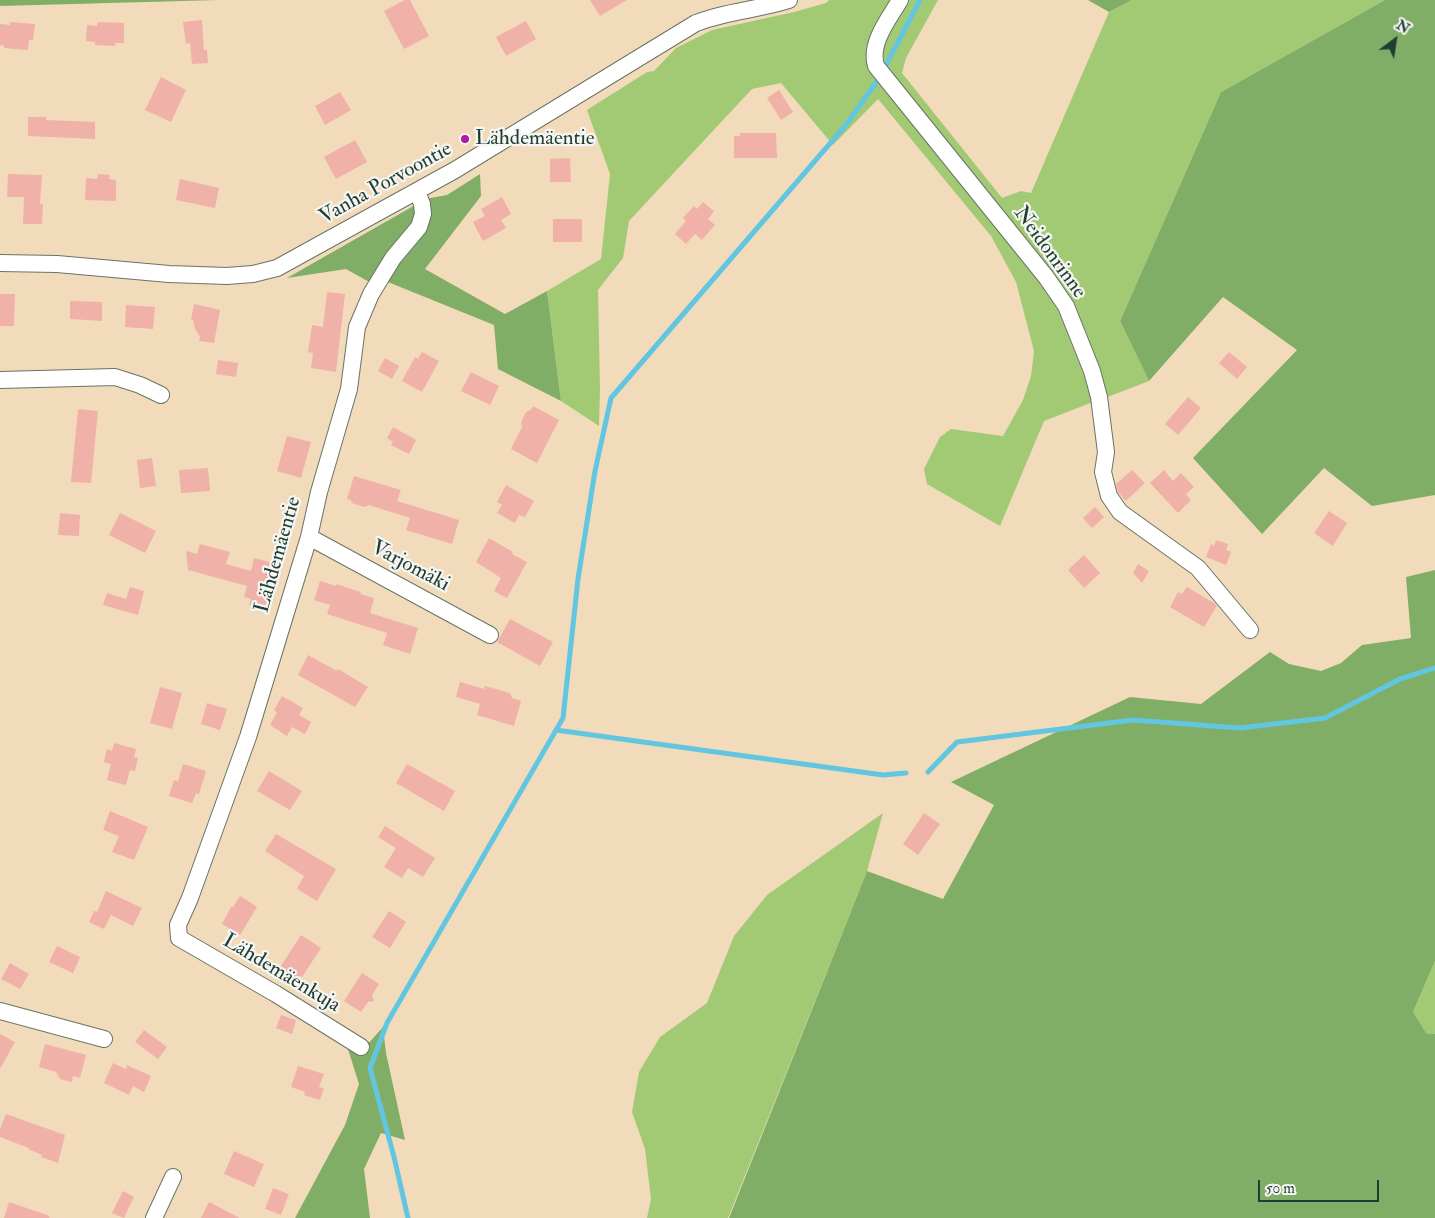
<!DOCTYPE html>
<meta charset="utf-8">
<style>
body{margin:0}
#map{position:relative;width:1435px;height:1218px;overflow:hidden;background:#f2dbbb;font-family:"IM FELL Double Pica",serif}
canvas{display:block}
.north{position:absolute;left:1370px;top:15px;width:50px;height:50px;-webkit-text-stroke:4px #f6f6f2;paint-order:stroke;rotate:31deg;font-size:14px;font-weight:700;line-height:20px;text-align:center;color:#1f3d34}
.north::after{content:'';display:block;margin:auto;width:18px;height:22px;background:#1f3d34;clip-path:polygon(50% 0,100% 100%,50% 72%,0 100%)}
.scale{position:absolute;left:1258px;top:1180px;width:121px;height:22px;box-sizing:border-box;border:2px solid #1f3d34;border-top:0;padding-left:6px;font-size:15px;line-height:18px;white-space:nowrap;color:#1f3d34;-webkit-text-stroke:4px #f6f6f2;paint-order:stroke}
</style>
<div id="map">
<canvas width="1435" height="1218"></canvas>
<div class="north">N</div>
<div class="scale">50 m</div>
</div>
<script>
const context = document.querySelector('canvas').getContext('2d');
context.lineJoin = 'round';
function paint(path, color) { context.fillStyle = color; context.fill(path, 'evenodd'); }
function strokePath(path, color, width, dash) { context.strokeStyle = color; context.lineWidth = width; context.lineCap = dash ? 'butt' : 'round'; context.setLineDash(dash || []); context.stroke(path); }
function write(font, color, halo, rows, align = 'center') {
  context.font = font + ' "IM FELL Double Pica",serif'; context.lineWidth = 4.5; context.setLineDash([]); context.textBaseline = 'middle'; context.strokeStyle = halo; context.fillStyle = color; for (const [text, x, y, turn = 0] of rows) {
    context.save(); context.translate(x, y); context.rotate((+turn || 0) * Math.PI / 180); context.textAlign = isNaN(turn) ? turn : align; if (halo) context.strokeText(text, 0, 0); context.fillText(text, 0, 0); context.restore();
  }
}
const green = new Path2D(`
 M 829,0 L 938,0 L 906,58 L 902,73 L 1002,198 L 1021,191 L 1031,193 L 1109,12 L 1132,0 L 1385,0 L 1221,92 L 1120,321 L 1149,381 L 1105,398 L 1086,333 L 1066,294 L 1055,298 L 1084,368 L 1093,402 L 1044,421 L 1000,526 L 927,484 L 924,469 L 940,437 L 951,429 L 1003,436 L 1023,400 L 1031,376 L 1034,351 L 1016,282 L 991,236 L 878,99 L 833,145 L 781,83 L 752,89 L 629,221 L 623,258 L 598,290 L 600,390 L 599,426 L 561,401 L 547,291 L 601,259 L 610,174 L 587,110 L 647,72 L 654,71 L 676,48 L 712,30 L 794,12 L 826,3 Z
 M 883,813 L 867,871 L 728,1218 L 647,1218 L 651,1199 L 645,1149 L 632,1112 L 639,1072 L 660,1037 L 707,1003 L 734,936 L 767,895 Z
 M 1435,961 L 1435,1034 L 1427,1034 L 1413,1012 Z`);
const forest = new Path2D(`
 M 0,0 L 218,0 L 0,6 Z
 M 1088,0 L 1132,0 L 1109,12 Z
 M 1385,0 L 1435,0 L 1435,495 L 1372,506 L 1324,468 L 1262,534 L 1193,458 L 1297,350 L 1223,297 L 1149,381 L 1120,321 L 1221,92 Z
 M 480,174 L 481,196 L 425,269 L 505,314 L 547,291 L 561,401 L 498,369 L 494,325 L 383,280 L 425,199 L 447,195 Z
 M 417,204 L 419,213 L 371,283 L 346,269 L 287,278 Z
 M 1435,570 L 1435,961 L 1413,1012 L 1427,1034 L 1435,1034 L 1435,1218 L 729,1218 L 867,871 L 943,899 L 994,805 L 951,782 L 1130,697 L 1201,704 L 1270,652 L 1289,664 L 1321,671 L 1341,663 L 1362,645 L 1411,638 L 1406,577 Z
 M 383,1027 L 386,1053 L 405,1140 L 381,1133 L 364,1169 L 370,1218 L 295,1218 L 345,1125 L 359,1084 L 346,1043 L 367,1045 Z`);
const stream = new Path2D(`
 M 883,69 L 886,65 L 920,0
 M 556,730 L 883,775 L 906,773
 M 928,772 L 957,742 L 1133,720 L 1240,728 L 1325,718 L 1400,679 L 1435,668
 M 408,1218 L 394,1157 L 370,1068 L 387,1023 L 563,718 L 578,579 L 595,471 L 611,398 L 845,126 L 878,80`);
const building = new Path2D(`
 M 405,0 L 410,0 L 429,36 L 404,49 L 384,11 Z
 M 590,0 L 627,0 L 600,16 Z
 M 202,20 L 204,50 L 207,50 L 208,63 L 192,64 L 190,43 L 186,44 L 183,22 Z
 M 526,21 L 536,39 L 506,56 L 496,37 Z
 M 10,22 L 35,24 L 33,40 L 29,40 L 28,50 L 4,48 L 4,46 L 0,45 L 0,24 L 10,25 Z
 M 98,22 L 124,23 L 124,43 L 115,43 L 115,46 L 95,45 L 95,42 L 86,41 L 87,25 L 97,26 Z
 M 161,77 L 186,90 L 171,122 L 145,110 Z
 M 779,90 L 793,112 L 781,120 L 767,98 Z
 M 340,92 L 351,110 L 325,125 L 315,106 Z
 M 28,117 L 46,117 L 46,120 L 95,122 L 95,139 L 28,136 Z
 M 740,133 L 776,133 L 777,158 L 734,158 L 734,136 L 740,136 Z
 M 355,140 L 367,162 L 336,179 L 324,157 Z
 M 570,158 L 571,182 L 550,182 L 550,159 Z
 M 8,174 L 42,175 L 40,204 L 43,204 L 42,224 L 23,224 L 24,197 L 7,197 Z
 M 98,174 L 110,175 L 109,179 L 116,180 L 116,201 L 85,200 L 86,178 L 97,179 Z
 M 180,179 L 219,188 L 215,208 L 176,200 Z
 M 502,197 L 511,214 L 501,220 L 506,228 L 483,241 L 473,222 L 485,216 L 481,209 Z
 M 703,202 L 714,211 L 708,219 L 715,225 L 702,240 L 695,234 L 686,244 L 675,234 L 686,221 L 683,218 L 694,206 L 697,209 Z
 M 553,219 L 582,219 L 582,242 L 553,242 Z
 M 327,292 L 345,294 L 336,372 L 311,368 L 313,353 L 308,352 L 312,325 L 323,327 Z
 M 0,294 L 15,294 L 14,326 L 0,326 Z
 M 70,301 L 102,302 L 102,321 L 70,319 Z
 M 194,304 L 220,310 L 214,343 L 199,341 L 200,337 L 195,329 L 193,320 L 191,320 Z
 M 126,305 L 155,307 L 153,329 L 125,327 Z
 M 422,352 L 439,361 L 422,392 L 402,381 L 415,357 L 418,359 Z
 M 1229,352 L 1247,367 L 1237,379 L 1219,363 Z
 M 385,358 L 399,366 L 392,379 L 378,371 Z
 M 218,360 L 238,363 L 236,377 L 216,374 Z
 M 471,372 L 499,386 L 490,405 L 461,391 Z
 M 1188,397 L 1201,408 L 1178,435 L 1165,424 Z
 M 533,406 L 559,420 L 537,463 L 511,449 L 522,427 L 521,422 L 526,412 L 531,410 Z
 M 78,409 L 98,411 L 91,483 L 71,482 Z
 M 393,427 L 416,440 L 409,454 L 391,445 L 393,442 L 387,438 Z
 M 287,436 L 311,442 L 301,478 L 277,471 Z
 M 152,458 L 156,486 L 140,488 L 137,460 Z
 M 208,468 L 210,491 L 181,493 L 179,470 Z
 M 1132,470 L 1145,483 L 1126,501 L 1118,492 L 1116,484 Z
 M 1164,470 L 1173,481 L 1181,473 L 1194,487 L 1186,494 L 1191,500 L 1178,513 L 1150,483 Z
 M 354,476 L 401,490 L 397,501 L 459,520 L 452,544 L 406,530 L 410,518 L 369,505 L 364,507 L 352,503 L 351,500 L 347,499 Z
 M 506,485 L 534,501 L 525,517 L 519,515 L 515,523 L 497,513 L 502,505 L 497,502 Z
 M 1095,507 L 1104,517 L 1092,528 L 1083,518 Z
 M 1329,511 L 1347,523 L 1333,546 L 1314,533 Z
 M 60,513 L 80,515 L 79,536 L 58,535 Z
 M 120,513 L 156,531 L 145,553 L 109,535 Z
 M 489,538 L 513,552 L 512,554 L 527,562 L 507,598 L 494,591 L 501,578 L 476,562 Z
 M 1216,540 L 1228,544 L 1226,550 L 1231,552 L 1226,565 L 1206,557 L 1211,544 L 1214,546 Z
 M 200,544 L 230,552 L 226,564 L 251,571 L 254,558 L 278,564 L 274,580 L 272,579 L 265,609 L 249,605 L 251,599 L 244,597 L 247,586 L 188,570 L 186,551 L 197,554 Z
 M 1084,555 L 1100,573 L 1084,588 L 1068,570 Z
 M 1138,564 L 1149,571 L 1142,583 L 1133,573 Z
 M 320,581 L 336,586 L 336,584 L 361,592 L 360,594 L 374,598 L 370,613 L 418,628 L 410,654 L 383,645 L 387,633 L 327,614 L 330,605 L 314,600 Z
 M 130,587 L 144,591 L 138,615 L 103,605 L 107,593 L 126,599 Z
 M 1187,587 L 1214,603 L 1217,606 L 1204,627 L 1170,607 L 1178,592 L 1182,594 Z
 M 510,619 L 553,642 L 540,666 L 497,642 Z
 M 308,655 L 337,671 L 338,669 L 368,687 L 355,707 L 298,675 Z
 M 460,682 L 484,689 L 485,686 L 510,693 L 512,698 L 521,701 L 514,726 L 477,715 L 480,704 L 456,697 Z
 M 160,687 L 182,693 L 172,729 L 150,723 Z
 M 282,696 L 303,708 L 299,715 L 311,722 L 305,734 L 292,727 L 287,736 L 270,725 L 277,712 L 274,710 Z
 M 207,703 L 227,709 L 220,730 L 201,724 Z
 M 114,743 L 136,749 L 134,757 L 138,758 L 135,771 L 130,770 L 126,785 L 107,780 L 111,764 L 104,762 L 107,749 L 112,751 Z
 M 183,764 L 206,771 L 199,794 L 196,793 L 192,803 L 169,796 L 174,780 L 178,781 Z
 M 407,764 L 455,791 L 444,811 L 396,783 Z
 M 269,771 L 302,791 L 290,810 L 257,791 Z
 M 110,811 L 148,827 L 134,860 L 112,852 L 119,836 L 103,830 Z
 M 924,813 L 940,824 L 918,855 L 903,844 Z
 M 385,826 L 435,858 L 423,877 L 408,868 L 402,878 L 384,867 L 396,848 L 378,837 Z
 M 276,834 L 336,869 L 317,901 L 297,889 L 304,876 L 265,851 Z
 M 106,891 L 142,908 L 133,926 L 111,915 L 104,929 L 89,922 L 94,911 L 97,912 Z
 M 240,896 L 257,907 L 240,935 L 222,924 L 231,907 L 233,907 Z
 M 389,911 L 406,922 L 390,948 L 372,937 Z
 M 301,935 L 321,948 L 302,977 L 300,976 L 295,983 L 277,972 Z
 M 57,946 L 80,957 L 73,973 L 49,962 Z
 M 10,963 L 29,974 L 20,989 L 1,979 Z
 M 362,973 L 379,984 L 372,995 L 374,1001 L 368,1002 L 361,1012 L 344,1001 Z
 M 281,1015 L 296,1020 L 292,1034 L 276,1028 Z
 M 144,1030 L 167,1047 L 158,1059 L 135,1042 Z
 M 0,1034 L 15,1042 L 0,1069 Z
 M 45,1044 L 86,1055 L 80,1078 L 73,1076 L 72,1082 L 60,1079 L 56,1072 L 39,1067 Z
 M 113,1063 L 126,1069 L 127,1065 L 151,1076 L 144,1092 L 133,1086 L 129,1095 L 104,1083 Z
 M 298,1066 L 324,1074 L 319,1087 L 324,1088 L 320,1100 L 304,1095 L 305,1092 L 291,1087 Z
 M 6,1114 L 65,1135 L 58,1163 L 41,1157 L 42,1155 L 28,1149 L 29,1148 L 0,1137 L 0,1129 Z
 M 234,1151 L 264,1164 L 254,1187 L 224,1174 Z
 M 273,1188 L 289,1194 L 281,1215 L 265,1209 Z
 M 123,1191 L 134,1197 L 124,1218 L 112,1213 Z
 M 9,1202 L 50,1216 L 49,1218 L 4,1218 Z
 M 209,1202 L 240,1218 L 201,1218 Z`);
const minor = new Path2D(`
 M 900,0 C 889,19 869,43 876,66 L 1046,277 L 1066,306 L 1092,371 L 1099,397 L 1106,452 L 1103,472 L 1109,496 L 1120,512 L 1198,568 L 1250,630
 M 0,263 L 57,264 L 169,274 L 227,276 L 253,274 L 277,268 L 455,170 L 696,23 C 726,11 758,10 789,0
 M 0,380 L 115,377 L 140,385 L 161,395
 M 309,537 L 490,635
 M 0,1011 L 104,1039
 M 361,1047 L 276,994 L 179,938 L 178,925 L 190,898 L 248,737 L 309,537 L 319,492 L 349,389 L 357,327 L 371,294 L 393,258 L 419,227 L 423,214 L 422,204 L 417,192
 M 154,1218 L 173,1177`);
const markers = [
 [465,139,5,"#b5179e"]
];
const poiNames = [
 ["Lähdemäentie",475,139]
];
const streetNames = [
 ["Vanha Porvoontie",386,184,-29],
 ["Neidonrinne",1049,253,54],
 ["Lähdemäentie",279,555,-74],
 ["Varjomäki",410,567,28],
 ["Lähdemäenkuja",281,974,31]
];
paint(green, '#a2ca75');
paint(forest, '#81ae66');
strokePath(stream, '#62c6e0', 5);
paint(building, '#f0b1a8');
strokePath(minor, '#697463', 18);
strokePath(minor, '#fff', 16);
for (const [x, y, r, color] of markers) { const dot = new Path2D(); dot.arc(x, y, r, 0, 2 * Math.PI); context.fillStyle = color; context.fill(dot); strokePath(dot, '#f6f6f2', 2); }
write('21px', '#1f3d34', '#f6f6f2', poiNames, 'left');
write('21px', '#1f3d34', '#f6f6f2', streetNames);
</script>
